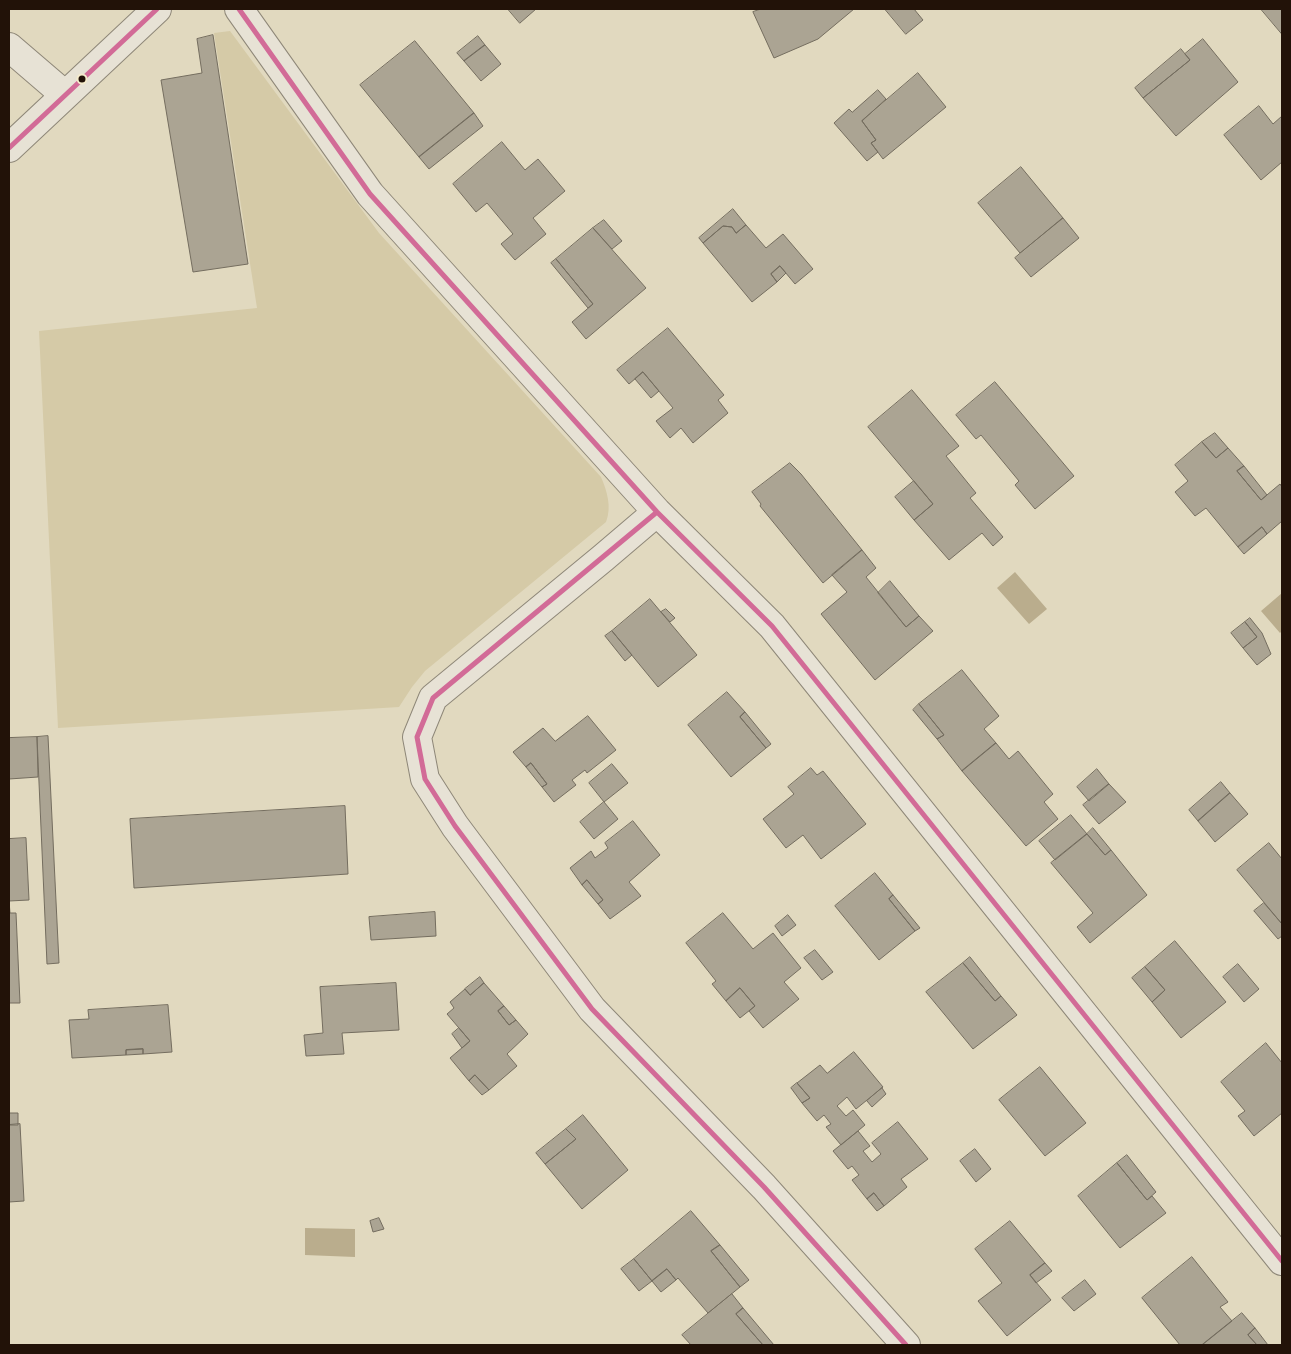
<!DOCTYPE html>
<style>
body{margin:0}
#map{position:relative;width:1291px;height:1354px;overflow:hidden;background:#e1d9bf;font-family:"IM FELL English",serif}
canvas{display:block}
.frame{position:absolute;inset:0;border:10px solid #221208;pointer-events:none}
</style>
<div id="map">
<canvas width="1291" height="1354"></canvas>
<div class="frame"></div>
</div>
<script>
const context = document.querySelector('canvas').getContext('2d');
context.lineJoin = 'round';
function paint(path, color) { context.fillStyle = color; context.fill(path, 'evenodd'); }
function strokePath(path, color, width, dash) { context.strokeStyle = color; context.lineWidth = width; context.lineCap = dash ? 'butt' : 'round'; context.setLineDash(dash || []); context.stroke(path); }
const green = new Path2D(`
 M 230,31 L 379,233 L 601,477 C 607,491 612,507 606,522 L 425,671 L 412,687 L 399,707 L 58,728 L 39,331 L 257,308 L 214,33 Z`);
const water = new Path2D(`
 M 1015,572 L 1047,609 L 1029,624 L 997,588 Z
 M 1282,593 L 1282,631 L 1280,633 L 1261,611 Z
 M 305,1228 L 355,1229 L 355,1257 L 305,1255 Z`);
const building = new Path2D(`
 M 508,9 L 536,9 L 520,23 Z
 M 761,9 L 854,9 L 818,39 L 774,58 L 753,12 Z
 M 885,9 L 914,9 L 923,20 L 906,34 Z
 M 1261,9 L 1282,9 L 1282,34 Z
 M 213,35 L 248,264 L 193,272 L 161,80 L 202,73 L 197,39 Z
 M 478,36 L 485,45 L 464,61 L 457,53 Z
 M 1203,39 L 1238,82 L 1176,136 L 1143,98 L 1190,60 L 1185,54 Z
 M 415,41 L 474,113 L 419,157 L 360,85 Z
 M 485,45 L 501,64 L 481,81 L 464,61 Z
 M 1181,49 L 1190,60 L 1143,98 L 1135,88 Z
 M 918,73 L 946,107 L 883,159 L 871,143 L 876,140 L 862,121 Z
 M 878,90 L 886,99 L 862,121 L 876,140 L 871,143 L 878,152 L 867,161 L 834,123 L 849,109 L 852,112 Z
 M 1259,106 L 1273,124 L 1282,116 L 1282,162 L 1261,180 L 1224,135 Z
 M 474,113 L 483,126 L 429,169 L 419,157 Z
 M 502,142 L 525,170 L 538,159 L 565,191 L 533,218 L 546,234 L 515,260 L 501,244 L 513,234 L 487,203 L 476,212 L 453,184 Z
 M 1021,167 L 1063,218 L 1020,253 L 978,203 Z
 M 733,209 L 746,225 L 736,233 L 732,227 L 723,226 L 703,243 L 699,238 Z
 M 1063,218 L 1079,238 L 1031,277 L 1015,258 Z
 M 604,220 L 622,241 L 612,249 L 593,228 Z
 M 746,225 L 766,248 L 783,234 L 813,269 L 795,284 L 780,266 L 771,274 L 777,282 L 752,302 L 703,243 L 723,226 L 732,227 L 736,233 Z
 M 593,228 L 646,288 L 586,339 L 572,322 L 593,304 L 556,259 Z
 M 556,259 L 593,304 L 588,308 L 551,263 Z
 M 780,266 L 786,273 L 777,282 L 771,274 Z
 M 668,328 L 724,395 L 718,400 L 728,413 L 693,443 L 681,428 L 670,438 L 656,421 L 673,408 L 643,372 L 629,384 L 617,370 Z
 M 643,372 L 659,391 L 651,398 L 635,379 Z
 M 995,382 L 1074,476 L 1035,509 L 1015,485 L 1019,481 L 981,435 L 976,439 L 956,415 Z
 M 912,390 L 959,446 L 946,456 L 976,493 L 970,498 L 1003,537 L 993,546 L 982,533 L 949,560 L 914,520 L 933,504 L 868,427 Z
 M 1215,433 L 1228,448 L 1216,458 L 1202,442 Z
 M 1202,442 L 1216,458 L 1228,448 L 1244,466 L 1237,471 L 1261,500 L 1280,484 L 1282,487 L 1282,521 L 1267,534 L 1262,527 L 1238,547 L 1206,508 L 1195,516 L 1175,492 L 1188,481 L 1175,465 Z
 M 790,463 L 801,474 L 862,550 L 823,583 L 760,506 L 761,504 L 752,492 Z
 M 1244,466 L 1267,495 L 1261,500 L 1237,471 Z
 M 914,481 L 933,504 L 914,520 L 895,497 Z
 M 1262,527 L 1267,534 L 1244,554 L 1238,547 Z
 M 862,550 L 876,568 L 866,577 L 906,627 L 919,616 L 933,631 L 875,680 L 821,614 L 847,592 L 832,575 Z
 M 890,581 L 919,616 L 906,627 L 878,593 Z
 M 650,599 L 697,655 L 658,687 L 612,631 Z
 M 666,609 L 675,618 L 670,622 L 661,612 Z
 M 1250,618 L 1262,633 L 1271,654 L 1257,665 L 1243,648 L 1257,637 L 1245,622 Z
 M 1245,622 L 1257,637 L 1243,648 L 1231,633 Z
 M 612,631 L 632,655 L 625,661 L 605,636 Z
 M 962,670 L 999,716 L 984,729 L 996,743 L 962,771 L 937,739 L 944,735 L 919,704 Z
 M 727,692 L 745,712 L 740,717 L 766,748 L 731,777 L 688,725 Z
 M 919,704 L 944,735 L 937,739 L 913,710 Z
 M 745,712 L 771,744 L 766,748 L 740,717 Z
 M 588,716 L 616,750 L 587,773 L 585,770 L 572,780 L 576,785 L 554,802 L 542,787 L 547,784 L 531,763 L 526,767 L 513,752 L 543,728 L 555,741 Z
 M 48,736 L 59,963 L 47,964 L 37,737 Z
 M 37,737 L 38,777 L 9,779 L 9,738 Z
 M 996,743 L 1009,759 L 1018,751 L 1053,794 L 1044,802 L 1058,819 L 1026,846 L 962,771 Z
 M 531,763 L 547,784 L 542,787 L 526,767 Z
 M 612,764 L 628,783 L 604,802 L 589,783 Z
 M 811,768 L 817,775 L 823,771 L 866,824 L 821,859 L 803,835 L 786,848 L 763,819 L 794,794 L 788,787 Z
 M 1097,769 L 1109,784 L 1089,801 L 1077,787 Z
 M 1221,782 L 1230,793 L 1198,821 L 1189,810 Z
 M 1109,784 L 1126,802 L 1099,824 L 1083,805 Z
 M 1230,793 L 1248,814 L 1215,842 L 1198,821 Z
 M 604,802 L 618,819 L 594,839 L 580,822 Z
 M 345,806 L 348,874 L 134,888 L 130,819 Z
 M 1071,815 L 1087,834 L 1055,860 L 1039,841 Z
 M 633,821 L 660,855 L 629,882 L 641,896 L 610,919 L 598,904 L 603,900 L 587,880 L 582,885 L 570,868 L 591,851 L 595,858 L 608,848 L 605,843 Z
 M 1093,828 L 1111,850 L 1105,855 L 1087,834 Z
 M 1087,834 L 1105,855 L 1111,850 L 1147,895 L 1090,943 L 1077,927 L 1093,913 L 1051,863 Z
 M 26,838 L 29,900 L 9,901 L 10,913 L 16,913 L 20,1003 L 9,1003 L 9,839 Z
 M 1269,843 L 1282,859 L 1282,924 L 1237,870 Z
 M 875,873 L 893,895 L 889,899 L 915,931 L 879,960 L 835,906 Z
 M 587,880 L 603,900 L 598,904 L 582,885 Z
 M 893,895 L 920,928 L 915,931 L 889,899 Z
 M 1264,903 L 1282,924 L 1282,936 L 1278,939 L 1254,911 Z
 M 435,912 L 436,936 L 371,940 L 369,917 Z
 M 723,913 L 753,949 L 773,933 L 801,968 L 784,982 L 799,999 L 763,1028 L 749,1011 L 755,1006 L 740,988 L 726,1001 L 712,984 L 716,981 L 686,943 Z
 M 788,915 L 796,925 L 782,936 L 775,926 Z
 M 1175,941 L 1226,1002 L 1181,1038 L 1152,1002 L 1165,990 L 1145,967 Z
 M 815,950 L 833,972 L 822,980 L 804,958 Z
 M 970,957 L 1001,996 L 995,1001 L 963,963 Z
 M 963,963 L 995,1001 L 1001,996 L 1017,1015 L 973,1049 L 926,992 Z
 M 1238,964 L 1259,989 L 1244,1002 L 1223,977 Z
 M 1145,967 L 1165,990 L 1152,1002 L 1132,978 Z
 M 480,977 L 484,983 L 470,995 L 465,989 Z
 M 396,983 L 399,1030 L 342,1033 L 344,1054 L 306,1056 L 304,1035 L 323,1033 L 320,987 Z
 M 484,983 L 504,1006 L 498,1011 L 509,1025 L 516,1020 L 528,1034 L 507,1054 L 517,1066 L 489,1090 L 475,1075 L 469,1081 L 450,1058 L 470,1041 L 447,1014 L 454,1008 L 450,1002 L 465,989 L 470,995 Z
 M 740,988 L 755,1006 L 740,1018 L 726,1001 Z
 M 168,1005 L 172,1052 L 143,1054 L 143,1049 L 126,1050 L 126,1055 L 72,1058 L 69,1020 L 89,1019 L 88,1010 Z
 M 504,1006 L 516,1020 L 509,1025 L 498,1011 Z
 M 459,1028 L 470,1041 L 462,1048 L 452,1034 Z
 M 1266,1043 L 1282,1063 L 1282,1113 L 1254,1136 L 1238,1116 L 1245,1111 L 1221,1082 Z
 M 143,1049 L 143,1054 L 126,1055 L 126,1050 Z
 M 854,1052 L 883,1087 L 856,1109 L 847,1097 L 837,1106 L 846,1116 L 853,1110 L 865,1125 L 841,1145 L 826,1127 L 831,1124 L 824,1115 L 817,1121 L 802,1103 L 810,1098 L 797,1083 L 820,1065 L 827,1073 Z
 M 1040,1067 L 1086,1123 L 1045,1156 L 999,1100 Z
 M 475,1075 L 489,1090 L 482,1095 L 469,1081 Z
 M 797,1083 L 810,1098 L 802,1103 L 791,1088 Z
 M 882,1088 L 886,1094 L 872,1107 L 867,1101 Z
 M 9,1113 L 18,1113 L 18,1125 L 9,1125 Z
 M 583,1115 L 628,1170 L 582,1209 L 545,1164 L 576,1139 L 566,1129 Z
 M 898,1122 L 928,1159 L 901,1179 L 907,1187 L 884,1206 L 874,1193 L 867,1199 L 852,1180 L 859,1175 L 852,1166 L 848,1169 L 833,1151 L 858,1131 L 870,1146 L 863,1151 L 872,1162 L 881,1154 L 872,1143 Z
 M 20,1124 L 24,1201 L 9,1202 L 9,1125 Z
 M 566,1129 L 576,1139 L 545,1164 L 536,1153 Z
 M 975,1149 L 991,1169 L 976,1182 L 960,1161 Z
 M 1127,1155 L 1156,1192 L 1147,1200 L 1117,1163 Z
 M 1117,1163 L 1147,1200 L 1152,1196 L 1166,1213 L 1120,1248 L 1078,1196 Z
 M 874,1193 L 884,1206 L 877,1211 L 867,1199 Z
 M 691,1211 L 720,1245 L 711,1251 L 740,1287 L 708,1313 L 678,1278 L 676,1280 L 667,1269 L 652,1281 L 634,1259 Z
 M 379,1218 L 384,1229 L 373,1232 L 370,1221 Z
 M 1010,1221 L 1045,1263 L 1030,1275 L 1051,1300 L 1007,1336 L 978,1301 L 1002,1283 L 975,1249 Z
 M 720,1245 L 749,1280 L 740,1287 L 711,1251 Z
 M 1192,1257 L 1228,1302 L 1220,1307 L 1232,1321 L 1202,1345 L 1180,1345 L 1142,1298 Z
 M 634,1259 L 652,1281 L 639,1291 L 621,1269 Z
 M 1045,1263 L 1052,1271 L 1036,1283 L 1030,1275 Z
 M 667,1269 L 676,1280 L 661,1292 L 652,1281 Z
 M 1085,1280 L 1096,1294 L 1074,1311 L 1062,1298 Z
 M 732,1294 L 743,1308 L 736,1314 L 763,1345 L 691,1345 L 682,1335 Z
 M 743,1308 L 774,1345 L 763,1345 L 736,1314 Z
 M 1242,1313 L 1255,1328 L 1248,1335 L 1257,1345 L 1202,1345 Z
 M 1255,1328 L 1268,1345 L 1257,1345 L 1248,1335 Z`);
const street = new Path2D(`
 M 239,9 L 370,194 L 657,512 L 772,626 L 1282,1261
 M 9,47 L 65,95
 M 9,148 L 157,9
 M 657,512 L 603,558 L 433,698 L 417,737 L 425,779 L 455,826 L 592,1009 L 764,1187 L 906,1345`);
const bus1 = new Path2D(`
 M 239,9 L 370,194 L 657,512 L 772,626 L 1282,1261
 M 9,148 L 157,9
 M 657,512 L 433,698 L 417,737 L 425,779 L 455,826 L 592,1009 L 764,1187 L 906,1345`);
const markers = [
 [82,79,4.5,"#221208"]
];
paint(green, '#d5caa7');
paint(water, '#baad8d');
paint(building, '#aba493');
strokePath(building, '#746d5f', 1);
strokePath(street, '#8e8778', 30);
strokePath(street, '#e7e2d5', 28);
strokePath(bus1, '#d26b97', 5);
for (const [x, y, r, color] of markers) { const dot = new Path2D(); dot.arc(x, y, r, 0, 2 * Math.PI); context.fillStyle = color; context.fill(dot); strokePath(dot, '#f5ebcc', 2); }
</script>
